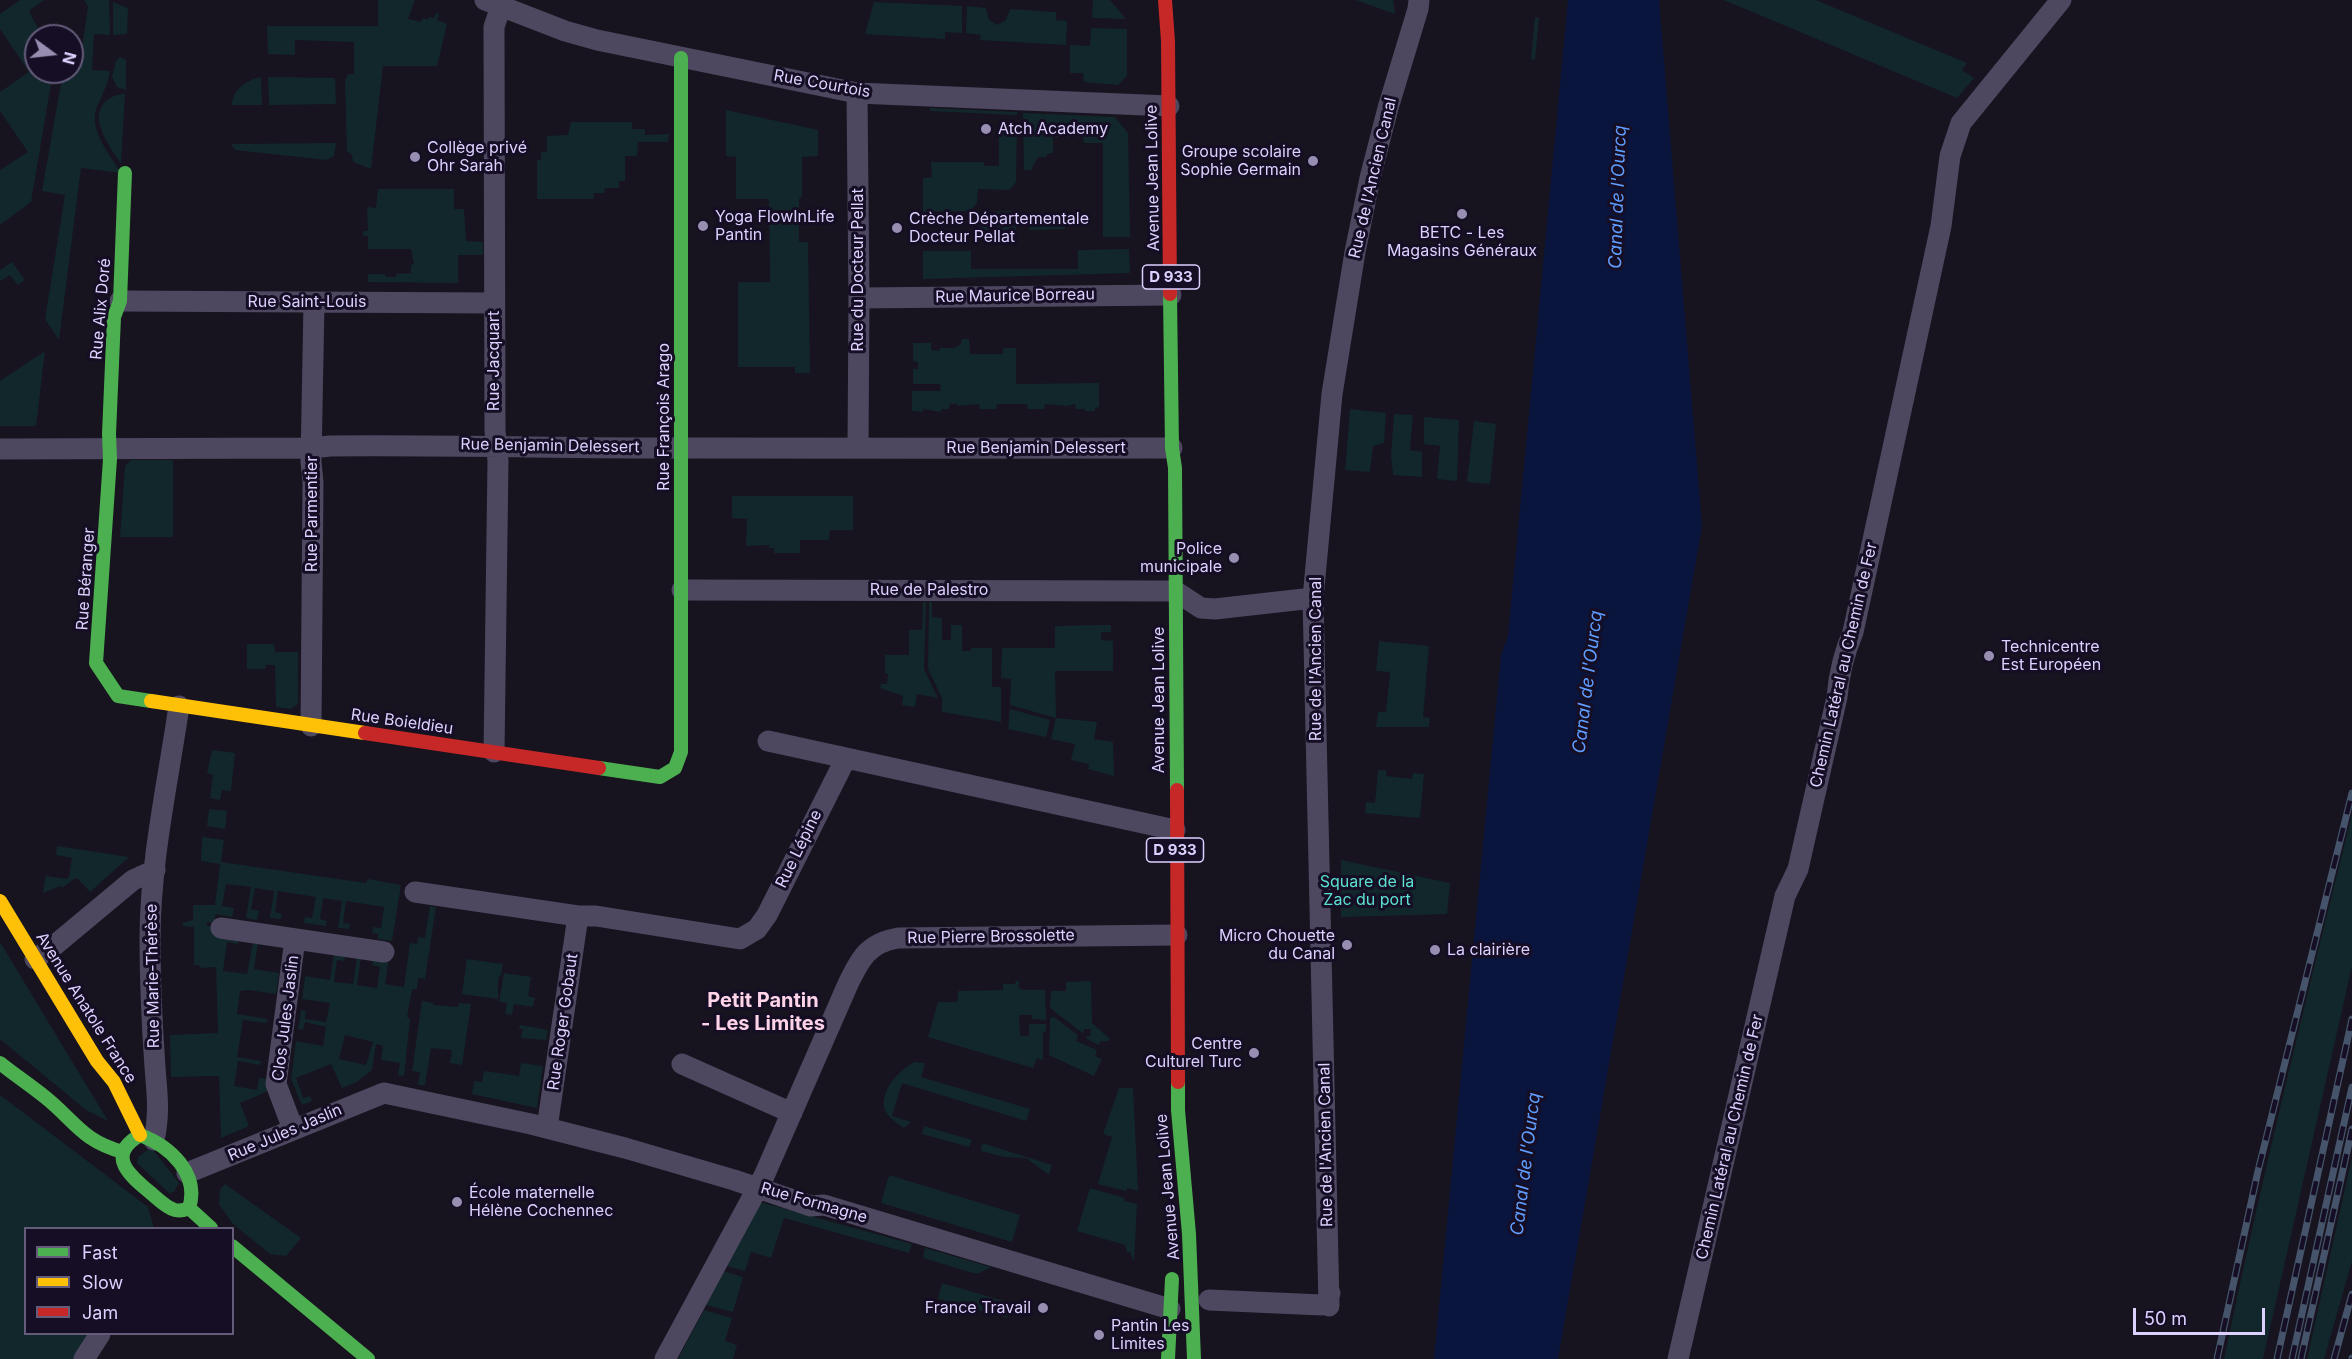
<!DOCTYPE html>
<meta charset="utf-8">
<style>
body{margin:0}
#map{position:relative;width:2352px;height:1359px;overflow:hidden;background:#17131f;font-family:Inter,sans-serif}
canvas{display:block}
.legend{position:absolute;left:24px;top:1227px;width:210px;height:108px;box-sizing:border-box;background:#150e24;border:2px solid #655c7c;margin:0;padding:8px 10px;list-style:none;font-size:18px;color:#ddd1ff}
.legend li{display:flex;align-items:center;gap:12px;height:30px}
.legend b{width:30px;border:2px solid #655c7c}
.north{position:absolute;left:24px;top:24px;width:60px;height:60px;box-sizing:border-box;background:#150e24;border:2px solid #655c7c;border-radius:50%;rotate:105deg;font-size:16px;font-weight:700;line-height:24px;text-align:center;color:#ddd1ff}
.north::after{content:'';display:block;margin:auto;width:21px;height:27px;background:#988eb1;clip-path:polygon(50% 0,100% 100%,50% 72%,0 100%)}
.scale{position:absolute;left:2133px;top:1308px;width:132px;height:27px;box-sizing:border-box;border:3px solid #ddd1ff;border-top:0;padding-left:8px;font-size:18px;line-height:21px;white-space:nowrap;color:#ddd1ff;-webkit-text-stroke:4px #150e24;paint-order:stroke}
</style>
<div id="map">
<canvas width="2352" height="1359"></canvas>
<ul class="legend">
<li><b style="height:8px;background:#4caf50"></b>Fast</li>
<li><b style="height:8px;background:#ffc107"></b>Slow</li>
<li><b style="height:8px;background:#c62828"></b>Jam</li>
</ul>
<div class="north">N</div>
<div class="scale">50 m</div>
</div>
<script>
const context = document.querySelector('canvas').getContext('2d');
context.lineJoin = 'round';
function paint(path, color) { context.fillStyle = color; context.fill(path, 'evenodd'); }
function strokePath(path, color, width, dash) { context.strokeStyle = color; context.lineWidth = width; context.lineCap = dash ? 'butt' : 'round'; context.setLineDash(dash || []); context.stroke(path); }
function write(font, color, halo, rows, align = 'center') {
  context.font = font + ' Inter,sans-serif'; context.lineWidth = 6; context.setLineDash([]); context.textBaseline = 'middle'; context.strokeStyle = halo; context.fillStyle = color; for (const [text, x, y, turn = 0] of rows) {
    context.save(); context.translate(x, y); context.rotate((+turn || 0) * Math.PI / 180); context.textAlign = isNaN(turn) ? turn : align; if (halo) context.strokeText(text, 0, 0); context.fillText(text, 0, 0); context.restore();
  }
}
const green = new Path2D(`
 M 20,0 L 44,0 L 29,11 L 42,36 L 36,36 L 36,72 L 53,72 L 31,202 L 0,225 L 0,170 L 28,152 L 0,111 L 0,92 L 29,72 L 0,29 L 0,14 Z
 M 84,0 L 109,0 L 110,35 L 94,34 L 92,70 L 110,71 C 108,85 102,95 97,107 C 88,129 110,155 121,173 L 81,168 L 59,340 L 45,319 L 65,195 L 42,191 L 63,72 L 72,72 L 72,67 L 79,68 L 88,7 Z
 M 378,0 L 415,0 L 408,19 L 421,22 L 423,18 L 428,20 L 429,17 L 434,18 L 436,13 L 439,14 L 437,20 L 447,24 L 437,66 L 383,66 L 371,169 L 353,162 L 352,155 L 347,151 L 345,81 L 348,74 L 354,74 L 354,42 L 295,40 L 295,55 L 268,54 L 267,26 L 378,26 Z
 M 1093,0 L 1110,0 L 1126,19 L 1092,18 Z
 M 1356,0 L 1393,0 L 1395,14 Z
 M 1724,0 L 1816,0 L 1967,63 L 1962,70 L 1974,78 L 1957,98 Z
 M 113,2 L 128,8 L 127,34 L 113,35 Z
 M 874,2 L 962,6 L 962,33 L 945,32 L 945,39 L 865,34 Z
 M 967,6 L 986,8 L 989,20 L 997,25 L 1006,20 L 1010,9 L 1056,12 L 1056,20 L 1067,21 L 1066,45 L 980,40 L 981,35 L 966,33 Z
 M 1535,17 L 1539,18 L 1535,60 L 1531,59 Z
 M 1091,28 L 1127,29 L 1127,76 L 1118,85 L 1084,82 L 1083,73 L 1070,73 L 1070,45 L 1090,46 Z
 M 120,57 L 126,60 L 126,90 L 117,87 L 112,77 L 116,61 Z
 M 261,77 L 262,105 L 231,105 C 235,88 245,81 261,77 Z
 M 268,77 L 335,78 L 336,104 L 269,105 Z
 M 125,94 L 121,164 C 111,148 86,117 107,100 C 113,96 118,94 125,94 Z
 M 930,108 L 1017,112 L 1017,115 L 930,111 Z
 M 726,110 L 818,130 L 818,156 L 802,157 L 802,196 L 799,199 L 799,242 L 808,242 L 810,373 L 795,373 L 795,367 L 738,367 L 738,282 L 770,282 L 769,199 L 736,199 L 736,157 L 726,156 Z
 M 1023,113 L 1115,117 L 1128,133 L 1130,237 L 1103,237 L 1103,143 L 1084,143 L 1083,137 L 1053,137 L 1053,153 L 1047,154 L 1047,157 L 1038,157 L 1031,170 L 1024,170 Z
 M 571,122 L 632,122 L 632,129 L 645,129 L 645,135 L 669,134 L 668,142 L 638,142 L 637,156 L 625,156 L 625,181 L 619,181 L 619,188 L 605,188 L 604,193 L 594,193 L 593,199 L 537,199 L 537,160 L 541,160 L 541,152 L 547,152 L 547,136 L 568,135 Z
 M 999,124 L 1017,125 L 1016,182 L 1010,190 L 978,189 L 977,202 L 971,211 L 923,212 L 923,178 L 932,177 L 931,162 L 984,162 L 984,166 L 999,166 Z
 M 336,143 L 334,156 L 326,160 L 235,150 L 231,144 Z
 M 378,189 L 454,189 L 454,209 L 464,209 L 466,241 L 483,242 L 483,255 L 458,255 L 458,283 L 368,282 L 368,274 L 385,274 L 385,277 L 396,277 L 396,274 L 411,273 L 411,265 L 414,264 L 411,249 L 368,249 L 368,236 L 363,236 L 363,231 L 368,231 L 367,207 L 376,208 Z
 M 1011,211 L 1016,214 L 1016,230 L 980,230 L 979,216 L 982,212 Z
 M 1031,212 L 1047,213 L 1065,226 L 1065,229 L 1029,230 L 1029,215 Z
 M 1129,249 L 1130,273 L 923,279 L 923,251 L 971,251 L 971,269 L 1078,269 L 1078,250 Z
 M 12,262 L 25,280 L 18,285 L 10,275 L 0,281 L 0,270 Z
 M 962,339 L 969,339 L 970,354 L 1003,354 L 1003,348 L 1016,348 L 1016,384 L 1099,383 L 1099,407 L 1095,408 L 1095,411 L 1085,411 L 1085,409 L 1076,409 L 1075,404 L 1067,406 L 1045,404 L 1044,409 L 1028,409 L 1027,404 L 997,404 L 996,409 L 980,409 L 979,404 L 958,406 L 958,404 L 950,404 L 949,409 L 941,409 L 941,412 L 923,409 L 923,412 L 912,411 L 912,391 L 941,391 L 940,384 L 913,384 L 913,369 L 918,369 L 918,362 L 913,361 L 913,343 L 931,343 L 931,350 L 939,351 L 940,348 L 954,348 L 961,344 Z
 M 45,351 L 36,426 L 0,426 L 0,381 Z
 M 1350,409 L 1386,413 L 1384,443 L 1373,446 L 1370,472 L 1345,470 Z
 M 1394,414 L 1413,415 L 1410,450 L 1422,452 L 1422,477 L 1393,475 L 1391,455 Z
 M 1424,417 L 1459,420 L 1457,481 L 1437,479 L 1440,446 L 1424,444 Z
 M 1474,421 L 1496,424 L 1490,484 L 1467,482 Z
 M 131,460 L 173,460 L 173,537 L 120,537 L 125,466 Z
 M 732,496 L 853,496 L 853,530 L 830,530 L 829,540 L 800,540 L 800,553 L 774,553 L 774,548 L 769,548 L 769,545 L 746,546 L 747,519 L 732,518 Z
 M 923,602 L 926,602 L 924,669 L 938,698 L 917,694 L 915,707 L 902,705 L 903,696 L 880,688 L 881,684 L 887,684 L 888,674 L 885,673 L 885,655 L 909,655 L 909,630 L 922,630 Z
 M 929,602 L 932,602 L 932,617 L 942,618 L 942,640 L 951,640 L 951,625 L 962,625 L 962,651 L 971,651 L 971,648 L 992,648 L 992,687 L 1001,687 L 1001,722 L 942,712 L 942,698 L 928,669 Z
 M 1100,625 L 1111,625 L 1111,632 L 1101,632 L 1101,640 L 1113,641 L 1113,671 L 1055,671 L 1056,718 L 1097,722 L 1094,739 L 1113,742 L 1114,776 L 1088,769 L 1089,764 L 1071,760 L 1075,744 L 1051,739 L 1056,718 L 1010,705 L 1011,679 L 1001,678 L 1002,648 L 1055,648 L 1055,626 Z
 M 1379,641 L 1429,646 L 1423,717 L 1430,718 L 1429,727 L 1376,727 L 1378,712 L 1386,712 L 1390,672 L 1376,671 Z
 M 247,644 L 274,644 L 275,652 L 298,652 L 298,704 L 291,709 L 276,707 L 275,665 L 266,665 L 265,669 L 247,669 Z
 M 1010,709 L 1050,720 L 1046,737 L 1008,729 Z
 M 212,750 L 235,753 L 231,791 L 222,790 L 220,800 L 210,798 L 213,775 L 207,773 Z
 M 1378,770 L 1386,770 L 1386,776 L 1412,779 L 1413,773 L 1424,774 L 1420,818 L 1365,813 L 1366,802 L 1375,803 Z
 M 209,809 L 227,811 L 225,829 L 207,826 Z
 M 2352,814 L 2352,966 L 2263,1359 L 2224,1359 C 2262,1176 2307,995 2352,814 Z
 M 202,837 L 224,840 L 221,862 L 366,883 L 368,879 L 401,885 L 392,941 L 378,939 L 378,934 L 372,933 L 373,927 L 381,928 L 384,907 L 346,901 L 343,923 L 350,924 L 349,929 L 338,928 L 342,901 L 323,898 L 320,919 L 327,921 L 326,926 L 304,923 L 305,917 L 312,918 L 316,897 L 278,891 L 275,912 L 282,914 L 281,919 L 270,918 L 274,891 L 255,888 L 251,909 L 259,911 L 257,920 L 246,918 L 251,887 L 226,884 L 222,906 L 234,908 L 232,917 L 215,914 L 215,922 L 206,923 L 207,926 L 215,926 L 238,940 L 238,944 L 227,942 L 223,971 L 247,974 L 253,942 L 258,943 L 254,969 L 279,973 L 276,994 L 248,990 L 240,991 L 237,1014 L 268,1019 L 266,1023 L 243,1020 L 237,1057 L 261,1061 L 260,1065 L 238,1061 L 234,1086 L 257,1090 L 259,1078 L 268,1079 L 271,1090 L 240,1103 L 249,1126 L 221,1138 L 219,1076 L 171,1077 L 170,1035 L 218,1033 L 216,967 L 200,968 L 199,965 L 194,965 L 194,927 L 183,926 L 183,923 L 193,920 L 193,905 L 215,905 L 220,864 L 201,861 Z
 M 57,846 L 129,857 L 90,892 L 78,879 L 75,878 L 62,888 L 60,886 L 43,893 L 47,867 L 46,876 L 67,879 L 69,877 L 72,858 L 56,855 Z
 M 1341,860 L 1450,883 L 1447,914 L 1341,917 Z
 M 430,906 L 436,907 L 425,979 L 418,978 L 417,989 L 412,989 L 407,1017 L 410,1019 L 404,1076 L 398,1075 L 400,1063 L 381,1060 L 383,1046 L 376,1044 L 372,1070 L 357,1082 L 342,1088 L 331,1064 L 296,1078 L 303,1098 L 310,1096 L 312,1101 L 302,1105 L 291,1079 L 296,1041 L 323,1046 L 326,1027 L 305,1022 L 303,1030 L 298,1029 L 301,1010 L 306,1011 L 305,1019 L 326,1022 L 330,1003 L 302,999 L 305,976 L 330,980 L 334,954 L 347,951 L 344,961 L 337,960 L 334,982 L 353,984 L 357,957 L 361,957 L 357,985 L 377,988 L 380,967 L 372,965 L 373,955 L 389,958 L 385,984 L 404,987 L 410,943 L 417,944 L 418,937 L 425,938 ZM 345,1035 L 373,1042 L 366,1065 L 339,1059 Z
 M 0,942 L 108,1121 L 86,1110 L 0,1039 Z
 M 467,959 L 503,964 L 501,975 L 498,978 L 498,999 L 462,994 Z
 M 504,973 L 531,977 L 528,996 L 535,998 L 533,1007 L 514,1004 L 512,1015 L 505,1014 L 507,1003 L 499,1002 Z
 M 1016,981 L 1019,981 L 1019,988 L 1023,990 L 1045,990 L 1046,1020 L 1032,1019 L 1032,1015 L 1019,1015 L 1020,1036 L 1029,1036 L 1029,1024 L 1046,1024 L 1046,1031 L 1043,1032 L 1043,1060 L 1037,1058 L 1033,1068 L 928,1037 L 938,1002 L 957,1002 L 958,991 L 1003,990 L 1003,984 L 1015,984 Z
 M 1091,981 L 1092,1023 L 1109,1038 L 1109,1041 L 1101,1041 L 1099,1045 L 1087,1039 L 1086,1036 L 1090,1036 L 1091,1029 L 1084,1029 L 1083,1033 L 1081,1032 L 1050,1008 L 1051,991 L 1066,991 L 1066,982 Z
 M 422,1001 L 433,1003 L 433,1005 L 458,1007 L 459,1003 L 471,1004 L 462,1065 L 450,1063 L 452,1050 L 431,1048 L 425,1085 L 418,1085 L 420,1072 L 412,1071 Z
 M 1054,1017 L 1078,1035 L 1076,1041 L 1097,1050 L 1095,1056 L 1102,1059 L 1094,1076 L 1049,1055 L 1050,1018 Z
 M 520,1025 L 548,1030 L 546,1040 L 521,1038 L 523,1029 L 519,1029 Z
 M 915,1062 L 925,1063 L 921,1077 L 1030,1109 L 1026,1121 L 902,1083 L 892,1116 L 911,1122 L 904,1128 C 897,1123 886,1116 884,1107 C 881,1089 901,1068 915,1062 Z
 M 521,1063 L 543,1066 L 537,1108 L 472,1094 L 474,1081 L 482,1082 L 484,1071 L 519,1076 Z
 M 1119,1088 L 1133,1088 L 1138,1191 L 1127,1188 L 1126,1191 L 1098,1184 L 1112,1137 L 1103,1134 Z
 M 0,1095 L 148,1207 L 154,1228 L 26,1228 L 26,1334 L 94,1334 L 78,1359 L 0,1359 Z
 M 924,1126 L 972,1140 L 969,1147 L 922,1134 Z
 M 982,1143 L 1052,1165 L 1049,1175 L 1026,1158 L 1005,1157 L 981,1151 Z
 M 147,1150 L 153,1150 L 179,1183 L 174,1192 L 169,1193 L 137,1163 L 138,1157 Z
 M 2352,1157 L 2352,1261 L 2324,1359 L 2307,1359 Z
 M 889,1175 L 1020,1215 L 1012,1242 L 881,1203 Z
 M 225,1184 L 301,1238 L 286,1256 L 270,1254 L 233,1224 L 219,1204 L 220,1189 Z
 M 1090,1188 L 1125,1198 L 1124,1201 L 1137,1204 L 1134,1262 L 1130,1252 L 1127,1252 L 1125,1245 L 1077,1231 Z
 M 760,1202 L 912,1244 L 909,1253 L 784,1218 L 771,1258 L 751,1252 L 745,1271 L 727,1266 Z
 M 925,1248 L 991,1267 L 980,1273 L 973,1273 L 923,1258 Z
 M 723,1271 L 743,1277 L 733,1312 L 706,1305 Z
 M 942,1283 L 1011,1303 L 1007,1318 L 938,1299 Z
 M 704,1310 L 732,1318 L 725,1341 L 737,1345 L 733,1359 L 678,1359 Z`);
const water = new Path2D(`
 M 1568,0 L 1659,0 L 1702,526 L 1558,1359 L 1434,1359 L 1501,655 L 1508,636 Z`);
const street = new Path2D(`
 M 485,0 L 565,31 L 597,40 L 857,93 L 1169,106
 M 857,93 L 859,298 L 858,448
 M 859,298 L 1171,295
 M 120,301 L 494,303
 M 0,449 L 311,448 L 330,446 C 446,445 562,448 679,448 C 843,449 1008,448 1172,448
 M 682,590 L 1175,591 L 1201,608 L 1215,609 L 1313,598
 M 311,726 L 313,482 L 311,462 L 314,303
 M 768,741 L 846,758
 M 494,752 L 498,461 L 495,431 L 494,27 L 503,0
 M 415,892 L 578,916 L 596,916 L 740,939 L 757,929 L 767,915 L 846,758 L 1175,830
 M 221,928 L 384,952
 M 35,959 L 55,945 L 133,880 L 155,870
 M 682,1064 L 792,1113
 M 547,1128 L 578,916
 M 293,1129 L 276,1084 L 295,939
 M 154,1140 C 160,1113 157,1094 155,1067 C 152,1025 150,981 150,939 C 150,862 168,782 179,706
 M 187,1173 L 384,1093 L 531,1124 L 625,1148 L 734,1180 L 811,1206 L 824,1205 L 1170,1309
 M 1209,1300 L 1322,1305 L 1328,1300 L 1330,1293
 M 1329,1306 L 1313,598 L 1332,394 L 1355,252 L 1370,178 L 1388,108 L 1418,9 L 1419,0
 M 84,1359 L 100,1334
 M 665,1359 L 764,1176 L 848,984 C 860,959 868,943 898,938 L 1177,935
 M 1678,1359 L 1785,896 L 1798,869 L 1837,697 C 1839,674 1844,653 1853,632 L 1941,226 L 1950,156 L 1961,123 L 2061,0`);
const fast = new Path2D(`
 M 125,173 L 120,301 L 114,317 L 109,434 L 110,459 L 96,663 L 118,696 L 151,701
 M 1170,294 L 1172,448 L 1175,468 L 1177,790
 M 599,768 L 660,777 L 675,768 L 681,752 L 681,58
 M 0,1063 C 15,1075 30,1085 45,1097 C 75,1121 82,1141 123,1152
 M 1178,1082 L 1178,1110 L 1189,1234 L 1194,1359
 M 140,1135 C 170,1146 200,1174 189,1208 C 185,1210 180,1211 175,1210 C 167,1208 159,1200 152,1194 C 130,1176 105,1156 140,1135 Z
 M 189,1208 L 211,1228
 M 232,1246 L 368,1359
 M 1168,1359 L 1172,1279`);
const slow = new Path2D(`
 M 151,701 L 365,733
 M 0,901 L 97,1061 L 114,1082 L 140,1135`);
const jam = new Path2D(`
 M 1165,0 L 1168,41 L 1170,294
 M 365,733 L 599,768
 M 1177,790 L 1178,1082`);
const rail = new Path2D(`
 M 2217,1359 L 2258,1171 L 2352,793
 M 2277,1359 L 2352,1019
 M 2292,1359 L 2352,1087
 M 2301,1359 L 2352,1129
 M 2334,1359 L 2352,1294
 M 2352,1359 L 2352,1358`);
const markers = [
 [986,129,6,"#988eb1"],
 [415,157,6,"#988eb1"],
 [1313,161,6,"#988eb1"],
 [1462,214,6,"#988eb1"],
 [703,226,6,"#988eb1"],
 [897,228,6,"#988eb1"],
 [1234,558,6,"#988eb1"],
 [1989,656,6,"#988eb1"],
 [1347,945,6,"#988eb1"],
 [1435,950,6,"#988eb1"],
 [1254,1053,6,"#988eb1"],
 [457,1202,6,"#988eb1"],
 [1043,1308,6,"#988eb1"],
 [1099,1335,6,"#988eb1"]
];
const shields = [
 [1171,277,57],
 [1175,850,57]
];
const shieldNames = [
 ["D 933",1171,277],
 ["D 933",1175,850]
];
const streetNames = [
 ["Rue Courtois",822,84,10],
 ["Avenue Jean Lolive",1153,178,-91],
 ["Rue de l'Ancien Canal",1373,178,-77],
 ["Rue du Docteur Pellat",858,270,-90],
 ["Rue Maurice Borreau",1015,296,-1],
 ["Rue Saint-Louis",307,302],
 ["Rue Alix Doré",101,309,-85],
 ["Rue Jacquart",494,361,-90],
 ["Rue François Arago",664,417,-90],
 ["Rue Benjamin Delessert",550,446,1],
 ["Rue Benjamin Delessert",1036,448],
 ["Rue Parmentier",312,514,-90],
 ["Rue Béranger",86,579,-86],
 ["Rue de Palestro",929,590],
 ["Rue de l'Ancien Canal",1316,659,-90],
 ["Chemin Latéral au Chemin de Fer",1844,665,-77],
 ["Avenue Jean Lolive",1159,700,-90],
 ["Rue Boieldieu",402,722,8],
 ["Rue Lépine",799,849,-64],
 ["Rue Pierre Brossolette",991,937,-1],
 ["Rue Marie-Thérèse",153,976,-91],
 ["Avenue Anatole France",86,1008,58],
 ["Clos Jules Jaslin",286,1018,-83],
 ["Rue Roger Gobaut",563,1022,-82],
 ["Rue Jules Jaslin",285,1133,-23],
 ["Chemin Latéral au Chemin de Fer",1730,1137,-77],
 ["Rue de l'Ancien Canal",1326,1145,-91],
 ["Avenue Jean Lolive",1168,1187,-95],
 ["Rue Formagne",814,1203,16]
];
const poiNames = [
 ["Atch Academy",998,129],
 ["Collège privé",427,148],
 ["Ohr Sarah",427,166],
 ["Groupe scolaire",1301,152,"right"],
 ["Sophie Germain",1301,170,"right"],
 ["Yoga FlowInLife",715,217],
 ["Pantin",715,235],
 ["Crèche Départementale",909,219],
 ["Docteur Pellat",909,237],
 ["BETC - Les",1462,233,"center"],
 ["Magasins Généraux",1462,251,"center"],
 ["Police",1222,549,"right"],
 ["municipale",1222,567,"right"],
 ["Technicentre",2001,647],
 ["Est Européen",2001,665],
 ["Micro Chouette",1335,936,"right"],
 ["du Canal",1335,954,"right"],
 ["La clairière",1447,950],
 ["Centre",1242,1044,"right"],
 ["Culturel Turc",1242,1062,"right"],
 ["École maternelle",469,1193],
 ["Hélène Cochennec",469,1211],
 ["France Travail",1031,1308,"right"],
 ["Pantin Les",1111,1326],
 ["Limites",1111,1344]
];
const parkNames = [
 ["Square de la",1367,882],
 ["Zac du port",1367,900]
];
const waterNames = [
 ["Canal de l'Ourcq",1618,197,-88],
 ["Canal de l'Ourcq",1588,682,-83],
 ["Canal de l'Ourcq",1526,1164,-83]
];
const quarterNames = [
 ["Petit Pantin",763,1001],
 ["- Les Limites",763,1024]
];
paint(green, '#12272c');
paint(water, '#0a153e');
strokePath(street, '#4d4860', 21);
strokePath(fast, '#4caf50', 14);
strokePath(slow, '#ffc107', 14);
strokePath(jam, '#c62828', 14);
strokePath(rail, '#45546a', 7);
strokePath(rail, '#150e24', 4.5, [14]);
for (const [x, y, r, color] of markers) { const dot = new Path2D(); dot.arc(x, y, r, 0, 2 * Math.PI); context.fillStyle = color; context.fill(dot); strokePath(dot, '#150e24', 2); }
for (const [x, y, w] of shields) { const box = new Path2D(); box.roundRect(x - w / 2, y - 12, w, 24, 4.5); context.fillStyle = '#150e24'; context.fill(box); strokePath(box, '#ddd1ff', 1.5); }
write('bold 15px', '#ddd1ff', null, shieldNames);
write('16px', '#ddd1ff', '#150e24', streetNames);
write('16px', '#ddd1ff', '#150e24', poiNames, 'left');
write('16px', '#5ce0d3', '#150e24', parkNames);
write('italic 18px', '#5f9dff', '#150e24', waterNames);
write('bold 20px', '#ffd3e8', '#150e24', quarterNames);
</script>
